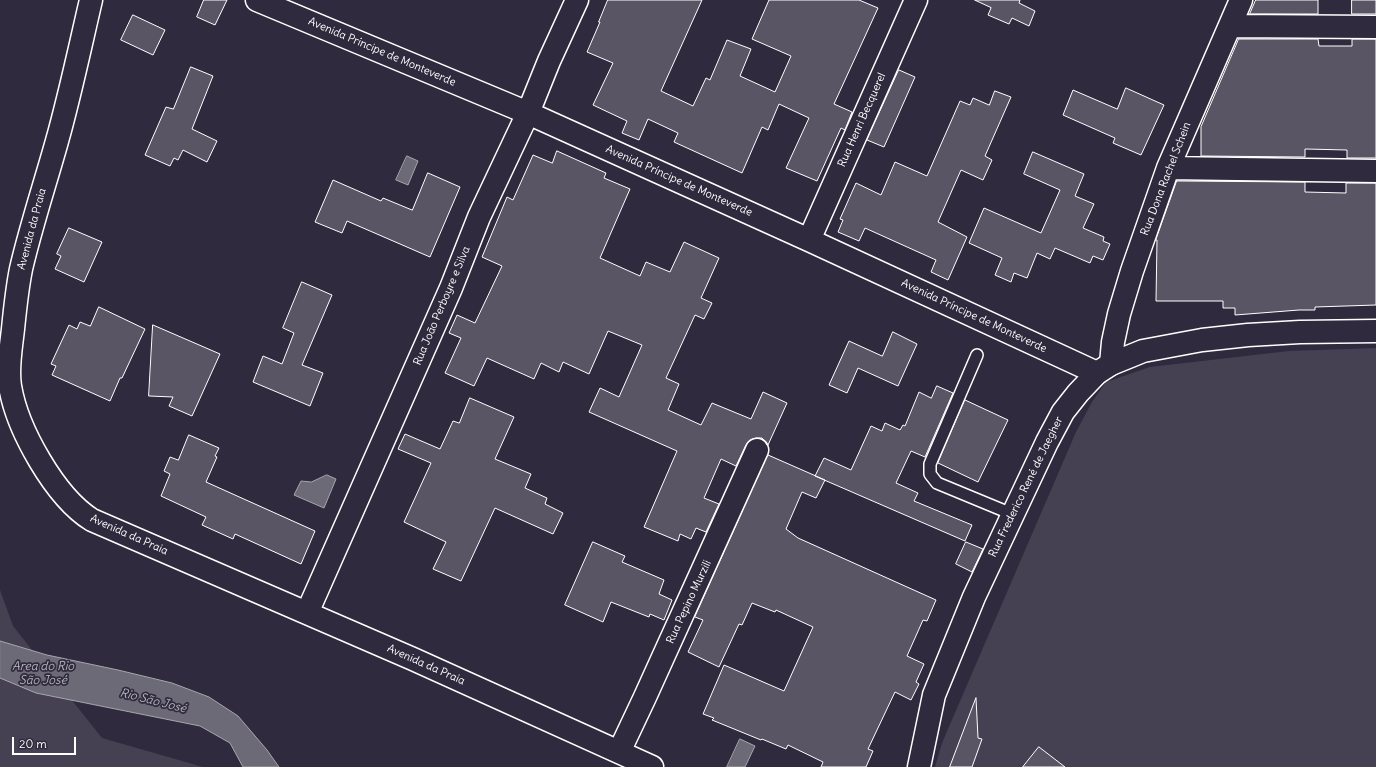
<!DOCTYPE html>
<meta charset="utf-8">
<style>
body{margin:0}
#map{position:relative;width:1376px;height:767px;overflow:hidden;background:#2f2a3d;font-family:Delius,sans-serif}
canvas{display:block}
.scale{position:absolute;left:12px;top:737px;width:64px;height:18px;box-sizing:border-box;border:2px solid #fff;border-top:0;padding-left:5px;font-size:12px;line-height:14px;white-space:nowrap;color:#fff;-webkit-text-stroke:3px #2f2a3d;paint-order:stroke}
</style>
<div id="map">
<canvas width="1376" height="767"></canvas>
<div class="scale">20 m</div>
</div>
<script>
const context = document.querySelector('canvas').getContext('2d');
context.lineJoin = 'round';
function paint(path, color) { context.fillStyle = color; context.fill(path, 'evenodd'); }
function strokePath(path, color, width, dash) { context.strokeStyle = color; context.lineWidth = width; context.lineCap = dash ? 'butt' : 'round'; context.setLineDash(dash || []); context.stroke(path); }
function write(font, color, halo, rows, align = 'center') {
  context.font = font + ' Delius,sans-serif'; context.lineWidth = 3.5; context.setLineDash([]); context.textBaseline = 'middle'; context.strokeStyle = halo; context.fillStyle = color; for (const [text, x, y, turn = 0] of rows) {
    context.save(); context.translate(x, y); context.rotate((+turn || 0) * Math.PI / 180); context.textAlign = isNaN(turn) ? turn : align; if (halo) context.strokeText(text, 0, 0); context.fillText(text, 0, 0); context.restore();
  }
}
const green = new Path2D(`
 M 1376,348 L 1376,767 L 935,767 L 942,743 L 1076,432 L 1092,402 L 1106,382 L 1150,367 L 1289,351 Z
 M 0,590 L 13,626 L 102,738 L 203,767 L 0,767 Z`);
const water = new Path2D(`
 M 407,156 L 418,161 L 408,185 L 396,180 Z
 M 327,475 L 336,479 L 324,508 L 294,495 L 301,481 L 311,482 Z
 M 0,641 L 47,655 L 118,670 L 172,683 L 209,697 L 238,716 L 267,750 L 279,767 L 243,767 L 230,743 L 200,726 L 36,693 L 0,678 Z
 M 740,739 L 755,746 L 745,767 L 727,767 Z`);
const building = new Path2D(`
 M 204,0 L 227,0 L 215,25 L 197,17 Z
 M 608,0 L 702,0 L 661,91 L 693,106 L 706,78 L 710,80 L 727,40 L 751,49 L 740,76 L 775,92 L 791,56 L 752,39 L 769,0 L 859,0 L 878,8 L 834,104 L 852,112 L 845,130 L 841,128 L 817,181 L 786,168 L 809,118 L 779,104 L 768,130 L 762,127 L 742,173 L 674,142 L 678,133 L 648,119 L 639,140 L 622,133 L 627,121 L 593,105 L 613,63 L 587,52 L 600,22 L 599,22 Z
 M 975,0 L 1020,0 L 1019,3 L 1035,11 L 1029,26 L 1012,18 L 1009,24 L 988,15 L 991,8 Z
 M 1256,0 L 1318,0 L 1318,14 L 1250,14 Z
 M 1352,0 L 1376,0 L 1376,14 L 1352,14 Z
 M 133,15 L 165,30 L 153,55 L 121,40 Z
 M 1239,39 L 1318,39 L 1319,46 L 1352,46 L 1352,39 L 1376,39 L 1376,158 L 1347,158 L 1347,150 L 1305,149 L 1305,157 L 1201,156 L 1201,127 Z
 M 191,67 L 213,76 L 192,129 L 217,141 L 207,162 L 183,150 L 178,160 L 174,158 L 170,166 L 145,155 L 166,107 L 173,109 Z
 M 899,70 L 915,77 L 884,147 L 867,140 Z
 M 1126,88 L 1164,105 L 1141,155 L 1113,143 L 1115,138 L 1063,115 L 1073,90 L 1117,109 Z
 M 995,91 L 1011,97 L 985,156 L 992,160 L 983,180 L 961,170 L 938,222 L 967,237 L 948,280 L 931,272 L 936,260 L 865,228 L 859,241 L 838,232 L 843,220 L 840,219 L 856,183 L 881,195 L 895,162 L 927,176 L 960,101 L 970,105 L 973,98 L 989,105 Z
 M 557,151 L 606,173 L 604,178 L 630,189 L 600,258 L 640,276 L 646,262 L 670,272 L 684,242 L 719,258 L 701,298 L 712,303 L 704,319 L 695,315 L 666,378 L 679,384 L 668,410 L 701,425 L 712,403 L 751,419 L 763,392 L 787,403 L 768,445 L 762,438 L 756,438 L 750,440 L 746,445 L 736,466 L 721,459 L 704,498 L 719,504 L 706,532 L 696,528 L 691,539 L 680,534 L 678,541 L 644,527 L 677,451 L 589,412 L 600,388 L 619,397 L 642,345 L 608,331 L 589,374 L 563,362 L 559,372 L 541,363 L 534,379 L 487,358 L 474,386 L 445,373 L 461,338 L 449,333 L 457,315 L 475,323 L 502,266 L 482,257 L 507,197 L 513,200 L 533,155 L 552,163 Z
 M 1033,152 L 1084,174 L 1075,196 L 1094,204 L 1083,228 L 1104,237 L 1103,241 L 1110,244 L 1103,260 L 1093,256 L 1090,263 L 1055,248 L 1050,259 L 1037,253 L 1027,278 L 1014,273 L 1011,282 L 995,275 L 1002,258 L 969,243 L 984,208 L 1041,233 L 1060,190 L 1024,174 Z
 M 428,173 L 460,187 L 430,257 L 347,221 L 342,233 L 315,222 L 333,180 L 381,201 L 383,198 L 412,210 Z
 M 1177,181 L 1305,182 L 1305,192 L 1346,193 L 1346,183 L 1376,183 L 1376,305 L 1315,307 L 1315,310 L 1299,310 L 1235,315 L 1235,308 L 1223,308 L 1223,301 L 1156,301 L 1157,240 L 1156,240 Z
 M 69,228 L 102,242 L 84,282 L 55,269 L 61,256 L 57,254 Z
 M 302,282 L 332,295 L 302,365 L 323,373 L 310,406 L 253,382 L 263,356 L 282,364 L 294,333 L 283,328 Z
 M 99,307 L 145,329 L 122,378 L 120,378 L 110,401 L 52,375 L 56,366 L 51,364 L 69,325 L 77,329 L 80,322 L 90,326 Z
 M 153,325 L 220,354 L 192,416 L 169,406 L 173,397 L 149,396 Z
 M 893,332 L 917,344 L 898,386 L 858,368 L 847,393 L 829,385 L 849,341 L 882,356 Z
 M 937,386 L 953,393 L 925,457 L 911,451 L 896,483 L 918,493 L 914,501 L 972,525 L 965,541 L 815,476 L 824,458 L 851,470 L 871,426 L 882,431 L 885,423 L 900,430 L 903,425 L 905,426 L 919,392 L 931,398 Z
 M 470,398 L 514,417 L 495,459 L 531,474 L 525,488 L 547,498 L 545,504 L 563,513 L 553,534 L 495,508 L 461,581 L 433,569 L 446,542 L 404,522 L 431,463 L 398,449 L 405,434 L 440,449 L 453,421 L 459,423 Z
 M 965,400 L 1008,420 L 978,482 L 938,463 Z
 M 189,435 L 219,448 L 215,456 L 217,457 L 206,482 L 315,531 L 301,564 L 235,534 L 233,539 L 202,525 L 206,517 L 161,496 L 170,474 L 164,471 L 170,457 L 178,460 Z
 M 768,455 L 825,480 L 816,498 L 802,492 L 786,529 L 798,538 L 936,600 L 927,621 L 923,620 L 907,656 L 924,664 L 916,682 L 919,684 L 911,700 L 895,692 L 868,749 L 873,751 L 866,767 L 821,767 L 823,762 L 788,745 L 786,749 L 762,739 L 761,740 L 712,720 L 714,718 L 703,714 L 724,665 L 784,691 L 813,627 L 776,610 L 775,612 L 752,603 L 742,625 L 739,624 L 719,667 L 688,652 L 703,620 L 695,617 Z
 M 593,542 L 625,556 L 622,562 L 664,580 L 659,594 L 672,600 L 664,620 L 650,614 L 649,617 L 611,602 L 603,622 L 565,605 Z
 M 966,542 L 983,549 L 972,572 L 956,564 Z
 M 976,698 L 978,738 L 982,739 L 972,767 L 950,767 Z
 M 1039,747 L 1065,767 L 1023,767 Z`);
const service = new Path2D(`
 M 977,355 L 930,464 L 930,474 L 937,483 L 1012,514`);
const minor = new Path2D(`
 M 91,0 C 80,47 70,95 57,141 C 45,184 31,226 21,269 C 17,289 15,309 13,329 C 11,348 7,368 10,386 C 17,429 55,497 92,520 L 413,659 L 652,767
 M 257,0 L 528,113 L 809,240 L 1097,373
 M 1230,26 L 1376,27
 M 1168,168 L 1376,171
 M 809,240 L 916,0
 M 1111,364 L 1113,342 L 1119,314 L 1132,271 L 1168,168 L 1241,0
 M 307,613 L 451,288 L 479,217 L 528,113 L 549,61 L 577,0
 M 619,752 L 645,697 L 757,450`);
const secondary = new Path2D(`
 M 919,767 L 934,695 L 974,597 L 1047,442 L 1063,412 L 1078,393 L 1097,373 L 1111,364 L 1143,351 L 1202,340 L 1248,335 L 1300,332 L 1376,331`);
const streetNames = [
 ["Avenida Príncipe de Monteverde",382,52,23],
 ["Rua Henri Becquerel",862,120,-66],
 ["Rua Dona Rachel Schein",1166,179,-69],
 ["Avenida Príncipe de Monteverde",679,181,24],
 ["Avenida da Praia",32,229,-75],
 ["Rua João Perboyre e Silva",442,306,-67],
 ["Avenida Príncipe de Monteverde",974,316,25],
 ["Rua Frederico René de Jaegher",1026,487,-64],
 ["Avenida da Praia",129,535,24],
 ["Rua Pepino Murzili",689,602,-65],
 ["Avenida da Praia",426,665,24]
];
const waterNames = [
 ["Area do Rio",43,667],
 ["São José",43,681],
 ["Rio São José",153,701,14]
];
paint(green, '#464152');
paint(water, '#6d6a77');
strokePath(water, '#a7a6ad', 1);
paint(building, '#595564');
strokePath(building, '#fff', 1);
strokePath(service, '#fff', 14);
strokePath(minor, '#fff', 25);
strokePath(secondary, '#fff', 25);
strokePath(service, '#2f2a3d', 11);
strokePath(minor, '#2f2a3d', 22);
strokePath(secondary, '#2f2a3d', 22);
write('11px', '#fff', '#2f2a3d', streetNames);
write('italic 12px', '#b6b4bb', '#2f2a3d', waterNames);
</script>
